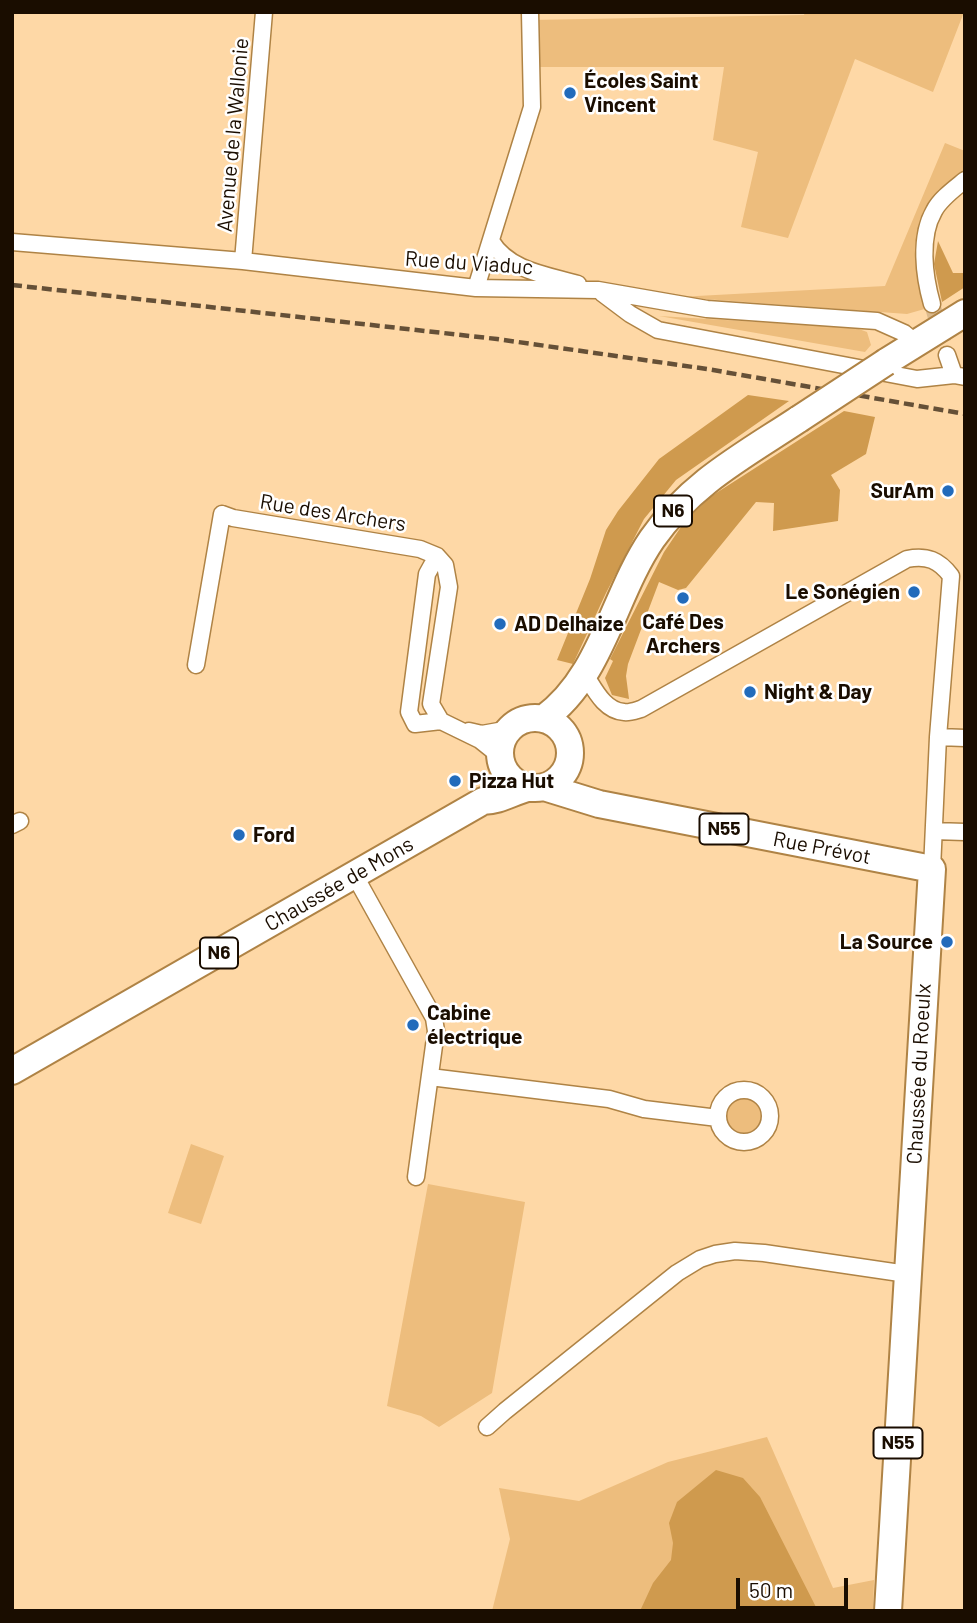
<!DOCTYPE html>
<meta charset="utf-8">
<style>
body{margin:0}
#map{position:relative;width:977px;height:1623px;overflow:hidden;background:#fed8a6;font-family:Barlow,sans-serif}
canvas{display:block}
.frame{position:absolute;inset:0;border:14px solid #1a0d00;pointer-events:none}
.scale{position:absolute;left:736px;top:1578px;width:112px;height:32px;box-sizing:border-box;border:4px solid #1a0d00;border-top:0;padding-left:9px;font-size:21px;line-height:24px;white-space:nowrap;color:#1a0d00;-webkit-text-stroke:5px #fff;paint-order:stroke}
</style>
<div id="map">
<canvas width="977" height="1623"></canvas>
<div class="frame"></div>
<div class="scale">50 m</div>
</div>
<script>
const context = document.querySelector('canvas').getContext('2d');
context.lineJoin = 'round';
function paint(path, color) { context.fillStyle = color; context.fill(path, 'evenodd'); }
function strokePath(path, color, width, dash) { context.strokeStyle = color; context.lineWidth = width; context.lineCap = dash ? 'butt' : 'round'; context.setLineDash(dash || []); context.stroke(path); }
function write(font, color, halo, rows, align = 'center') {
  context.font = font + ' Barlow,sans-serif'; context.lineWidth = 5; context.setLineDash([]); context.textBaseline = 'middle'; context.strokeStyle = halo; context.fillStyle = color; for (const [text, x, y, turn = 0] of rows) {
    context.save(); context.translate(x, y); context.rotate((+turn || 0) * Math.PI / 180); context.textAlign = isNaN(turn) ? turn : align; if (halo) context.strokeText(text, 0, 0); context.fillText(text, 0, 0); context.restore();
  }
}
const green = new Path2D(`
 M 805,12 L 964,12 L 933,92 L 855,59 L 788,238 L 741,227 L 758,152 L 713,140 L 724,67 L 531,67 L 530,20 L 804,15 Z
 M 945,143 L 965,151 L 965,171 L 938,190 L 921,240 L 916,261 L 928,308 L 907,314 L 678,297 L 885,286 Z
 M 659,316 L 856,328 L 867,332 L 871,345 L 865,352 Z
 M723 1116a21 21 0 1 1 42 0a21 21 0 1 1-42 0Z
 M 191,1144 L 224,1156 L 201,1224 L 168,1213 Z
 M 428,1184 L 525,1202 L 492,1393 L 439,1427 L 421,1416 L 387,1406 Z
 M 767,1437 L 833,1588 L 874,1580 L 873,1611 L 492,1611 L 510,1539 L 499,1488 L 579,1501 L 668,1462 Z`);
const forest = new Path2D(`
 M 938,241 L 953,273 L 965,273 L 965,287 L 942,302 L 934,264 Z
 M 748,395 L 789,401 L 676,480 L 644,519 L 606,593 L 573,664 L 557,660 L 590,579 L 606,530 L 618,511 L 659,459 Z
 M 844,411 L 875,417 L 866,454 L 831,475 L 840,490 L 838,521 L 773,531 L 774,503 L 756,502 L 686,588 L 678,590 L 659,582 L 628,664 L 626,676 L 629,699 L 612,695 L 605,678 L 613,661 L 610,659 L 664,552 L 685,521 L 710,497 Z
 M 716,1470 L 743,1478 L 760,1497 L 818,1611 L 640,1611 L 653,1583 L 671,1560 L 673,1543 L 669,1523 L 677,1502 Z`);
const minorTunnel = new Path2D(`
 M 932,304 L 947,355`);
const minor = new Path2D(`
 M 491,241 C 509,271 547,275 578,284
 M 12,242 L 243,261 L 476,288 L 598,290 L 707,309 L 877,321 L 904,333 L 916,343
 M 243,261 L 264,12
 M 476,288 L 532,107 L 530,12
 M 602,293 L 630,314 L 658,330 L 917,379 L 954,375 L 965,377
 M 932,304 C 924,276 919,237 934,211 C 940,199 954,189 965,180
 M 947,355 L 954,375
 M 437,556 L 427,574 L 409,712 L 415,724 L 441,721
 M 196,665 L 222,514 L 233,518 L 420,549 L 437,556 L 445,565 L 449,587 L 431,704 L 441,721 L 480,740 L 500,756
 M 584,673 C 594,688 604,711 624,712 C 629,713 637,710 641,709 L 907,559 C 927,555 939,560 951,576 L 938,737 L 932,869
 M 469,731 L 482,734 L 510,729
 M 938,737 L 965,738
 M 12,825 L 20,821
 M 934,831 L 965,832
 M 355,876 L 434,1018 L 436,1031 L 416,1177
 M 430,1077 L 609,1099 L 644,1109 L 718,1118
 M718 1116a26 26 0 1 1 52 0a26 26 0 1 1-52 0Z
 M 487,1427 L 505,1411 L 677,1273 L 700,1259 L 715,1254 L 735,1251 L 764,1253 L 907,1274`);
const primary = new Path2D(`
 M 886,362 L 965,313
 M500 753a35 35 0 1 1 70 0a35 35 0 1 1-70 0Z
 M 543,719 C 602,677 613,596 652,539 C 691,483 743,456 799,419
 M 544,787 L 599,804 L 932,869 L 888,1611
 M 12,1071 L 483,801 C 499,801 512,792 528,788`);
const rail = new Path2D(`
 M 12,285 L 497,339 L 707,369 L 965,414`);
const primaryBridge = new Path2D(`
 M 799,419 L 886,362`);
const markers = [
 [570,93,7,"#226bbb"],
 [948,491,7,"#226bbb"],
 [914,592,7,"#226bbb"],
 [683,598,7,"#226bbb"],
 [500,624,7,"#226bbb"],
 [750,692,7,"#226bbb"],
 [455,781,7,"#226bbb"],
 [239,835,7,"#226bbb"],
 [947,942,7,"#226bbb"],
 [413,1025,7,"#226bbb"]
];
const shields = [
 [673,511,38],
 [724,829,49],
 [219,953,38],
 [898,1443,49]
];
const shieldNames = [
 ["N6",673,511],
 ["N55",724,829],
 ["N6",219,953],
 ["N55",898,1443]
];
const poiNames = [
 ["Écoles Saint",584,81],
 ["Vincent",584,105],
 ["SurAm",934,491,"right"],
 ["Le Sonégien",900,592,"right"],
 ["Café Des",683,622,"center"],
 ["Archers",683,646,"center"],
 ["AD Delhaize",514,624],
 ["Night & Day",764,692],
 ["Pizza Hut",469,781],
 ["Ford",253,835],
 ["La Source",933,942,"right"],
 ["Cabine",427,1013],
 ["électrique",427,1037]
];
const streetNames = [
 ["Avenue de la Wallonie",233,135,-85],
 ["Rue du Viaduc",469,263,4],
 ["Rue des Archers",333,513,9],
 ["Rue Prévot",822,848,11],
 ["Chaussée de Mons",339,884,-30],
 ["Chaussée du Roeulx",919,1074,-87]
];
paint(green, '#edbd7d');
paint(forest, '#cf9a4e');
strokePath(minorTunnel, '#dcba8d', 16, [16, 8]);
strokePath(minor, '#af8345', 19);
strokePath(primary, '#af8345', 30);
strokePath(minor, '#fff', 16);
strokePath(primary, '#fff', 26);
strokePath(rail, '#655037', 4.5, [10, 5]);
strokePath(primaryBridge, '#af8345', 30, []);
strokePath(primaryBridge, '#fff', 26);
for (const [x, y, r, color] of markers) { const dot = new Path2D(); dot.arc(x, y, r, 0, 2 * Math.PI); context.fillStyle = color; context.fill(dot); strokePath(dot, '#fff', 2.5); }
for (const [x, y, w] of shields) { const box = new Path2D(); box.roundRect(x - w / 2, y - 15.5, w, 31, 5); context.fillStyle = '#fff'; context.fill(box); strokePath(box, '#1a0d00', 2); }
write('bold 19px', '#1a0d00', null, shieldNames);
write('bold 21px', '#1a0d00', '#fff', poiNames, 'left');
write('21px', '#1a0d00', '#fff', streetNames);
</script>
